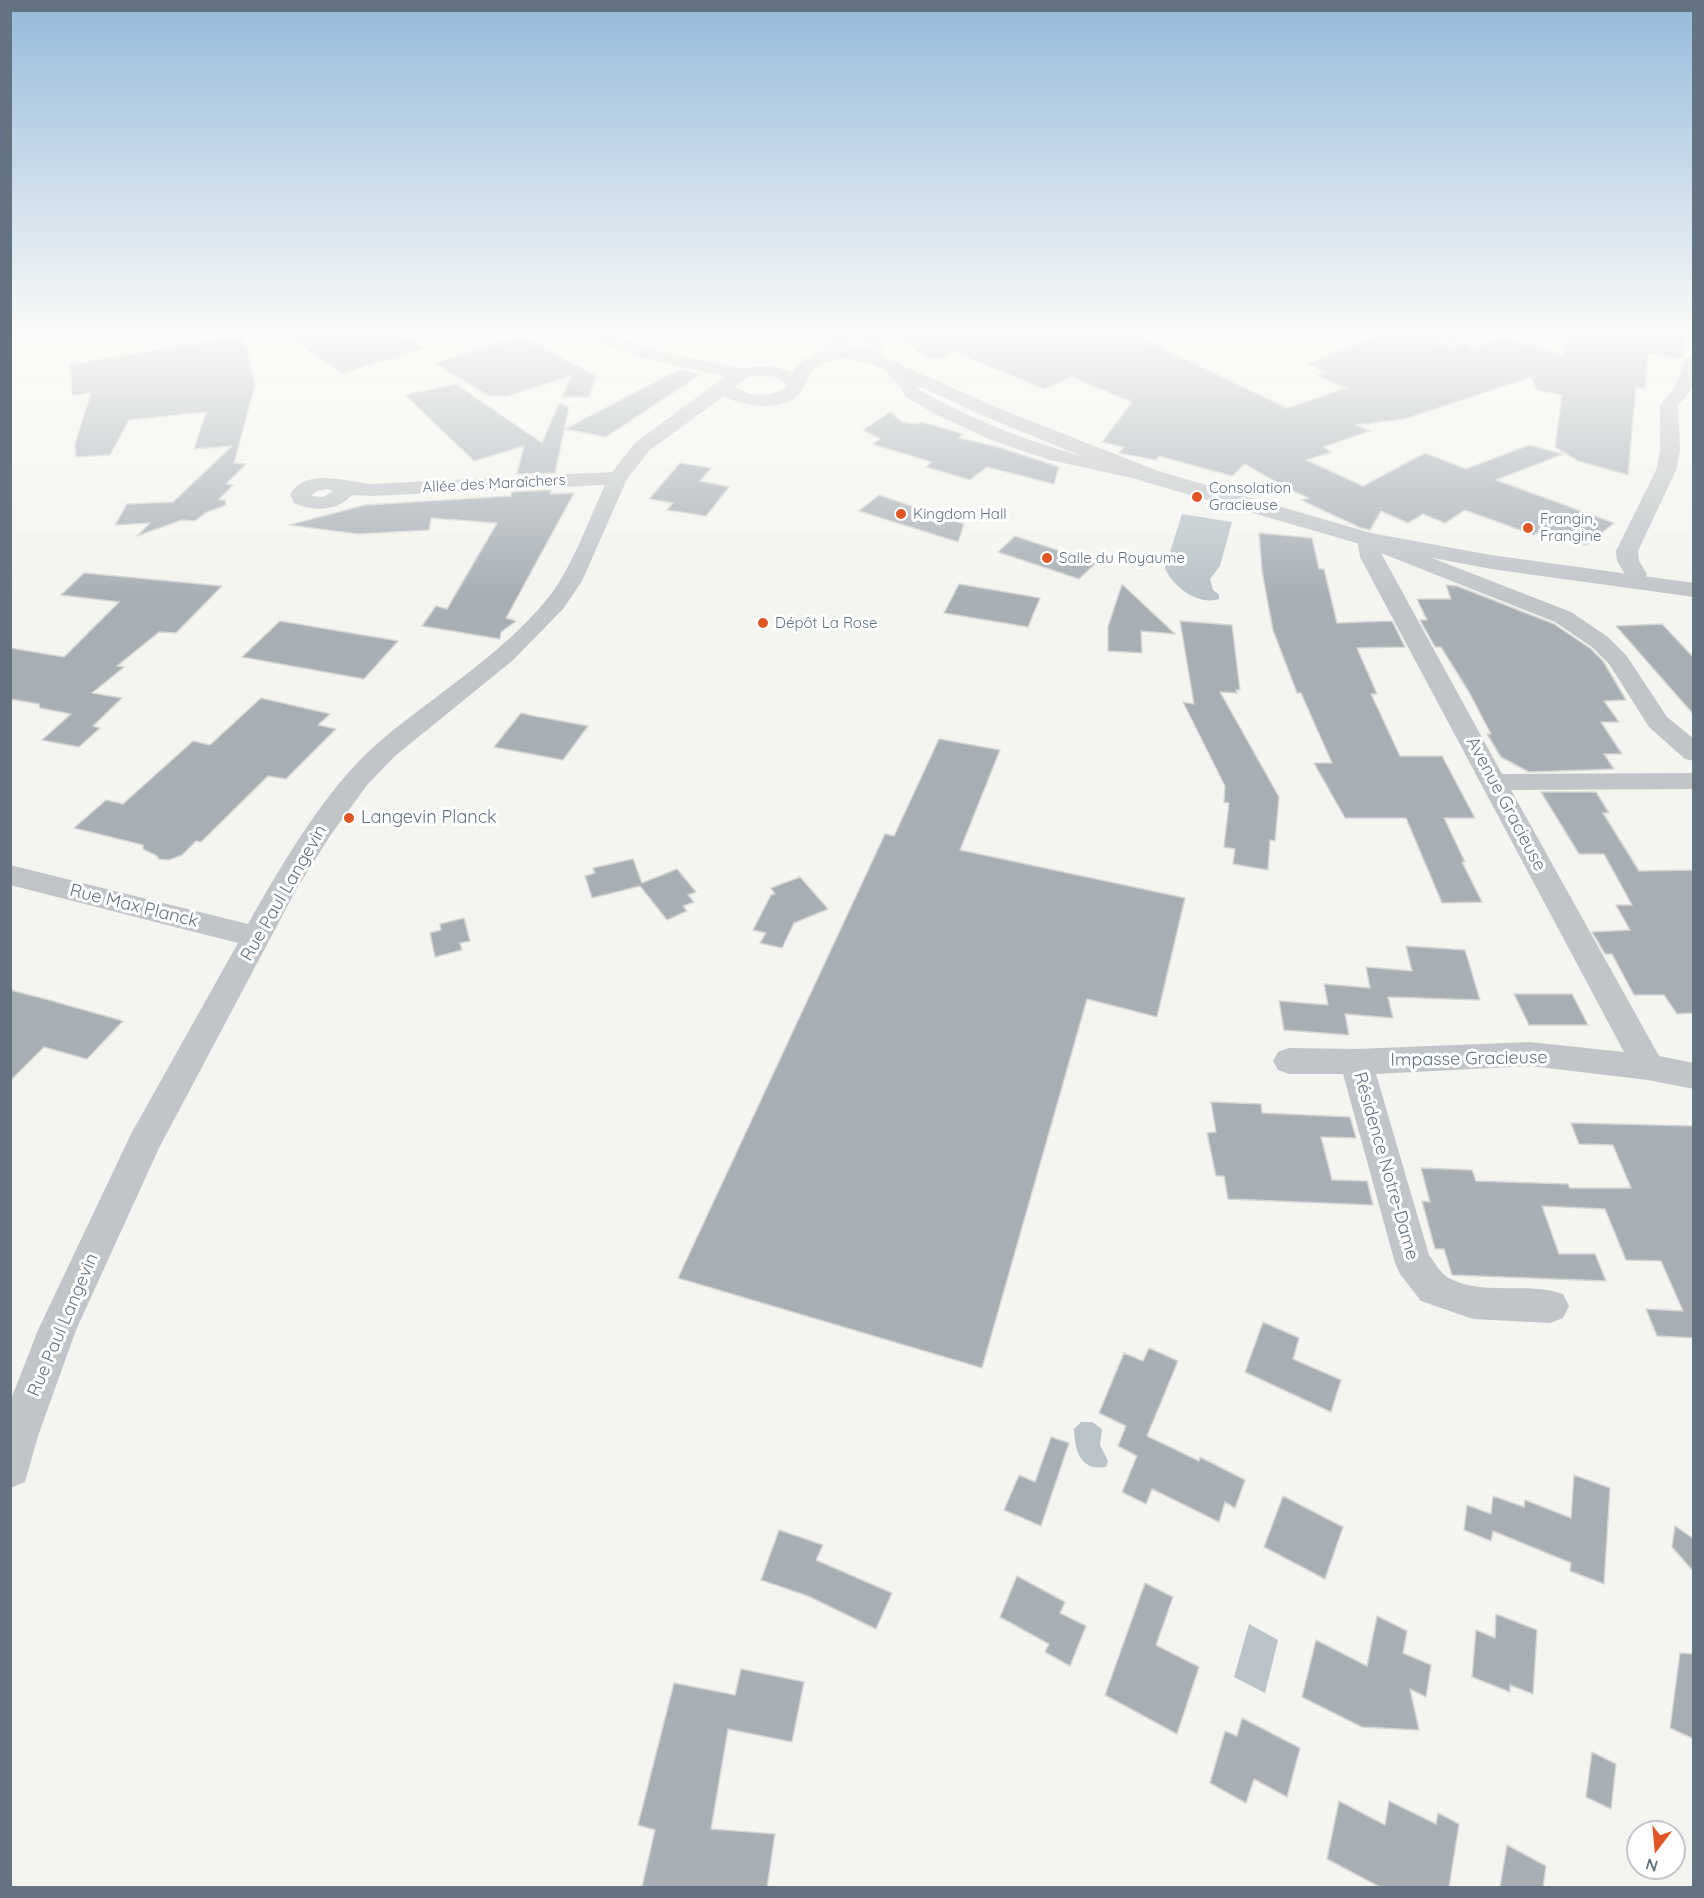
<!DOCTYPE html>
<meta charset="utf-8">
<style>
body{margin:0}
#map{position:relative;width:1704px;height:1898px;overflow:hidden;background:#f4f4f0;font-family:Quicksand,sans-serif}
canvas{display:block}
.frame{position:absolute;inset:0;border:12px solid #637381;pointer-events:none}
.north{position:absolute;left:1626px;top:1820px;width:60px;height:60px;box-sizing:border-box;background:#fff;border:2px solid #c1c7cd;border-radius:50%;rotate:196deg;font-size:16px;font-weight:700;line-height:24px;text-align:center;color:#637381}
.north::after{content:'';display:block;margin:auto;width:21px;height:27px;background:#e05524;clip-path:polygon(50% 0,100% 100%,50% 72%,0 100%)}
</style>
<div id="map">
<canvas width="1704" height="1898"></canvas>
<div class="frame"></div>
<div class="north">N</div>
</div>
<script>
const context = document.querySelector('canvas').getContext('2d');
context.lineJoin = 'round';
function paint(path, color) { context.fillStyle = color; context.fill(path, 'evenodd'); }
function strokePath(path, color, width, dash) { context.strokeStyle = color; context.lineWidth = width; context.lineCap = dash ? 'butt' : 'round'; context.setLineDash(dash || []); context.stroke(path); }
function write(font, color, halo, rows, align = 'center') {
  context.font = font + ' Quicksand,sans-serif'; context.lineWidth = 6; context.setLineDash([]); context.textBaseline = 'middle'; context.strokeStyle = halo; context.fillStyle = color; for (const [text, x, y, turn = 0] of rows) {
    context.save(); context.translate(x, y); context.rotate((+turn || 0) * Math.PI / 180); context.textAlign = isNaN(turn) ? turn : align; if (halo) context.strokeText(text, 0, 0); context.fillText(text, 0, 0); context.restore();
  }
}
const green = new Path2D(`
 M 749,332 L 815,332 L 761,350 L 734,338 Z`);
const water = new Path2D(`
 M 1182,514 L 1232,522 L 1220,566 L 1210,579 L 1213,590 L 1219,595 L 1219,599 C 1198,606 1172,586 1165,568 Z
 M 1081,1422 L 1092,1422 L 1102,1429 L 1100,1445 L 1108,1461 L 1106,1467 C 1080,1471 1075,1451 1074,1429 Z
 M 1249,1624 L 1278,1640 L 1265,1693 L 1234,1677 Z`);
const building = new Path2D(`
 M 280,332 L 399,332 L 425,348 L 342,373 Z
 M 890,332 L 1147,332 L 1144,340 L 1287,408 L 1346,388 L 1317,376 L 1327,372 L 1307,364 L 1382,334 L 1451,332 L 1440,336 L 1438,340 L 1440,346 L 1449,348 L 1467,343 L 1474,352 L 1491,339 L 1497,341 L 1501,337 L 1564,355 L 1566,332 L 1686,332 L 1683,359 L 1648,353 L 1645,389 L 1636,387 L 1628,475 L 1578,461 L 1555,447 L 1562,395 L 1537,390 L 1531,377 L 1405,419 L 1356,425 L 1370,431 L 1323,447 L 1332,452 L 1306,460 L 1363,486 L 1425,453 L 1466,469 L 1529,445 L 1563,454 L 1496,480 L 1614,523 L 1587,545 L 1565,540 L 1562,543 L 1537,533 L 1534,535 L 1465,510 L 1445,523 L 1423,514 L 1408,523 L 1381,511 L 1370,530 L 1361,528 L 1301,500 L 1309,498 L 1286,488 L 1245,464 L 1232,476 L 1159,456 L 1156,460 L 1119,453 L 1124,447 L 1102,442 L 1132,402 L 1072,377 L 1044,389 L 955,352 L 939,358 L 928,358 Z
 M 244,336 L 255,385 L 234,463 L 246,464 L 226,484 L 233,485 L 218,500 L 225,500 L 226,505 L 205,513 L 195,521 L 182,520 L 137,536 L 150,523 L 115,525 L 127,504 L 173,502 L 232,446 L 194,449 L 206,412 L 129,420 L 110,455 L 76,457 L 75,444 L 91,393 L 72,396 L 70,364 Z
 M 521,336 L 596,376 L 589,397 L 562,397 L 572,375 L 508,396 L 489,396 L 435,363 Z
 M 680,369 L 696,373 L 698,376 L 606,437 L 565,429 Z
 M 456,384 L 542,443 L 559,403 L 569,407 L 555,473 L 517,474 L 524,446 L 474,461 L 405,395 Z
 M 890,412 L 902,422 L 918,424 L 921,422 L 936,426 L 963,434 L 959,438 L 998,447 L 1059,467 L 1054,484 L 987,467 L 970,480 L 926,467 L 932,462 L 872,444 L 880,439 L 863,430 Z
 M 680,463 L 711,468 L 700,481 L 729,487 L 706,516 L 667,510 L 673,503 L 649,499 Z
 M 551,490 L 550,494 L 574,493 L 506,618 L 516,621 L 501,632 L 500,639 L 422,626 L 436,606 L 447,609 L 497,523 L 431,518 L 429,530 L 358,534 L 289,525 L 365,505 L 511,496 L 512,492 Z
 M 879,495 L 964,524 L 958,542 L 859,511 Z
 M 1259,533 L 1312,538 L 1319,569 L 1324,569 L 1337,623 L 1392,621 L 1405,647 L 1357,648 L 1377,694 L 1371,694 L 1400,756 L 1442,756 L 1475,818 L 1444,818 L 1465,862 L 1462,862 L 1482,902 L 1442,903 L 1406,818 L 1345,818 L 1314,763 L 1332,763 L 1301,693 L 1297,693 L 1273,630 L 1262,571 Z
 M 1015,536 L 1096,563 L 1079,579 L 998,552 Z
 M 84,573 L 222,586 L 176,633 L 159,632 L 117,666 L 124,667 L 92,693 L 122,698 L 93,726 L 100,728 L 79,747 L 42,740 L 71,714 L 40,708 L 39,704 L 10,699 L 10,648 L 64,657 L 119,602 L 61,595 Z
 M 959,584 L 1040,598 L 1028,627 L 944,613 Z
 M 1122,584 L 1175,634 L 1141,631 L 1142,653 L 1108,651 L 1108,627 Z
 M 1446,585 L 1457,586 L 1554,624 L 1591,649 L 1603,661 L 1626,700 L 1604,701 L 1619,722 L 1601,722 L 1622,754 L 1604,754 L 1614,769 L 1529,772 L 1501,757 L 1487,734 L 1491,734 L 1469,692 L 1441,647 L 1435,647 L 1420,620 L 1427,620 L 1417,599 L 1451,599 Z
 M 280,621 L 398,641 L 364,679 L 242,657 Z
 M 1180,621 L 1232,625 L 1240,690 L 1236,690 L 1237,693 L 1220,692 L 1279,797 L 1275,841 L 1270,840 L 1268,870 L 1233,864 L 1235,849 L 1224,847 L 1229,803 L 1224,802 L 1225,786 L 1183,702 L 1194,704 Z
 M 1662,624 L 1694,658 L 1694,715 L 1616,626 Z
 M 261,698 L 330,714 L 318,725 L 336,729 L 286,779 L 268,776 L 201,842 L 196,841 L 182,855 L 169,860 L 159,859 L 157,856 L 143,849 L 143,845 L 74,828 L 106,800 L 123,804 L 193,741 L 210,745 Z
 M 521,713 L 534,716 L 588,726 L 563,760 L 494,747 Z
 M 939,739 L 1000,750 L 960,850 L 1185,898 L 1157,1017 L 1087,999 L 982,1368 L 678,1278 L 885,834 L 894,836 Z
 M 1541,792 L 1596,792 L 1609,813 L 1603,813 L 1639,871 L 1694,870 L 1694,1013 L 1677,1014 L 1664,995 L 1634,995 L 1612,954 L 1605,954 L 1592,932 L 1630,930 L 1616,905 L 1632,905 L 1604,854 L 1579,854 Z
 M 633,859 L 642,883 L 677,869 L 696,892 L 688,895 L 694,902 L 683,906 L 687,911 L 667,920 L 640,886 L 592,898 L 585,876 L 595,873 L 593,868 Z
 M 800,877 L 828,909 L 794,923 L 782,948 L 760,943 L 766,933 L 753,930 L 771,895 L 775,894 L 771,888 Z
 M 464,918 L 470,941 L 460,943 L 462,950 L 435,957 L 430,933 L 441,930 L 440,924 Z
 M 1406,946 L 1465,950 L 1480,1000 L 1388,997 L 1393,1018 L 1345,1014 L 1349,1035 L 1284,1030 L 1279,1001 L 1328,1005 L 1324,984 L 1370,988 L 1366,967 L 1412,971 Z
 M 10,990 L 49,1000 L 123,1021 L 87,1059 L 44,1047 L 10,1081 Z
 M 1514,994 L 1572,994 L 1588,1025 L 1529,1025 Z
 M 1211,1102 L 1261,1104 L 1262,1113 L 1350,1117 L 1356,1138 L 1321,1137 L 1332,1180 L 1367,1181 L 1373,1205 L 1228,1199 L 1224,1176 L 1216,1176 L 1207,1133 L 1216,1132 Z
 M 1571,1123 L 1694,1126 L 1694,1338 L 1657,1336 L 1646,1309 L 1683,1311 L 1661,1261 L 1626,1260 L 1605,1209 L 1542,1206 L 1559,1254 L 1595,1254 L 1606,1281 L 1452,1275 L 1444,1249 L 1435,1249 L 1422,1201 L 1430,1202 L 1421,1168 L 1472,1170 L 1476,1181 L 1568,1184 L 1570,1188 L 1631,1188 L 1613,1145 L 1579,1144 Z
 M 1263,1322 L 1299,1338 L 1293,1359 L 1341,1380 L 1331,1412 L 1245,1372 Z
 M 1149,1348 L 1178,1361 L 1147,1436 L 1199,1461 L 1200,1457 L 1245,1480 L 1235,1508 L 1225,1502 L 1219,1522 L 1152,1489 L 1146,1504 L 1122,1492 L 1137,1456 L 1118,1446 L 1126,1426 L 1099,1413 L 1124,1353 L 1143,1361 Z
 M 1051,1437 L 1069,1443 L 1041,1526 L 1004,1510 L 1019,1475 L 1035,1482 Z
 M 1574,1475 L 1610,1488 L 1604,1584 L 1570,1571 L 1571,1563 L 1493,1531 L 1491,1541 L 1464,1530 L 1467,1505 L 1491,1514 L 1493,1496 L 1524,1507 L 1525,1500 L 1571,1518 Z
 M 1283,1496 L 1343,1527 L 1325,1579 L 1264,1547 Z
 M 1675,1526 L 1694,1539 L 1694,1572 L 1672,1547 Z
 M 779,1530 L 823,1545 L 816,1560 L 892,1593 L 876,1629 L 808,1596 L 761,1580 Z
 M 1017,1576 L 1065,1602 L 1060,1613 L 1086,1626 L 1070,1666 L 1045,1652 L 1049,1644 L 1000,1617 Z
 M 1145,1583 L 1173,1597 L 1156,1645 L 1199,1667 L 1177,1734 L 1105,1695 Z
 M 1496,1614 L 1537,1630 L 1533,1694 L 1510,1685 L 1510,1692 L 1472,1677 L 1476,1630 L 1495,1638 Z
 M 1377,1616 L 1407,1631 L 1403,1653 L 1431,1665 L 1426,1697 L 1410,1689 L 1419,1730 L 1362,1727 L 1302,1697 L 1316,1640 L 1367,1666 Z
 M 1680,1653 L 1694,1654 L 1694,1739 L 1670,1728 Z
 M 741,1669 L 804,1682 L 792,1742 L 728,1729 L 711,1829 L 775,1834 L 767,1887 L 642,1887 L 655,1830 L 638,1825 L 674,1683 L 735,1695 Z
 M 1242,1718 L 1300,1748 L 1287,1797 L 1254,1779 L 1246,1803 L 1210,1783 L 1225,1731 L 1237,1736 Z
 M 1592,1752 L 1616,1764 L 1611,1809 L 1586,1797 Z
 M 1339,1801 L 1385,1825 L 1389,1801 L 1436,1824 L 1438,1813 L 1459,1824 L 1449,1887 L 1380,1887 L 1327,1859 Z
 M 1507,1845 L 1546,1866 L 1543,1887 L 1500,1887 Z`);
const minor = new Path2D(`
 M 585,332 L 607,332 L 654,350 L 704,361 L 743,368 L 771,366 L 792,372 C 803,357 828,344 847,348 L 850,352 C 843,361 826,360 816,367 C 806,374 807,385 799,394 C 784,412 741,407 724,396 L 650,450 L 627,479 L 582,581 L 563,609 L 512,661 L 395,756 L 367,785 L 330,836 L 297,888 L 159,1148 L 76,1330 L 38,1436 L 25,1482 L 10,1488 L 10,1402 L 38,1330 L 131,1134 L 238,943 L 10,885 L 10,865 L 248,924 C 282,864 326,788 378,743 C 434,695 501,656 548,598 C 572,568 588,521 605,485 L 371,496 L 352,495 C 338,511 313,512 294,503 L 290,494 C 308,467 345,482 371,484 L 612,472 L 636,442 L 726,376 C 698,371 600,352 585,332 ZM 761,375 L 774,377 L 786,384 L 785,388 C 770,397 749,398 735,386 L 748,377 ZM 327,489 L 333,491 L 323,497 L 311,496 L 317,491 Z
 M 1460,332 L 1487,332 L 1485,336 L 1448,346 L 1442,345 L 1440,341 L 1442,337 Z
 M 1694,354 C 1694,380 1698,385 1678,405 L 1680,449 L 1677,468 L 1638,551 L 1639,561 L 1647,574 L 1644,579 L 1636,581 L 1628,579 L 1617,561 L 1616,551 L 1657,468 L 1660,449 L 1660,404 L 1675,388 L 1685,359 Z
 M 889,360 C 901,363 914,378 920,390 C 992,431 1068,457 1150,470 L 1157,472 L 1160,476 L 1157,480 L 1150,482 L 1050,460 L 991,440 L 933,413 L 906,397 L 900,386 L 880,365 L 883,361 Z
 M 1368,533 L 1571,612 L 1608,637 L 1626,655 L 1667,717 L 1694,739 L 1694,761 L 1685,759 L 1649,727 L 1609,664 L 1592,647 L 1555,622 L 1381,553 L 1502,774 L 1694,773 L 1694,789 L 1511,790 L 1659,1056 L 1694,1063 L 1694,1089 L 1648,1080 L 1530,1066 L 1376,1074 L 1429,1255 C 1434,1262 1441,1273 1447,1277 C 1481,1297 1527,1281 1563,1294 L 1569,1306 L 1563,1318 L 1550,1323 L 1473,1319 L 1421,1301 L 1400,1274 L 1395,1263 L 1343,1074 L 1289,1074 L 1278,1070 L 1273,1061 L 1278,1052 L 1289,1048 L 1356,1049 L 1530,1042 L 1624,1052 L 1360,557 L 1357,539 L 1361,535 Z`);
const tertiary = new Path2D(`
 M 845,332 C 858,332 876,330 884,341 L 880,345 L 885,350 L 880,355 L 993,406 L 1158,471 L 1371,533 L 1491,555 L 1694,583 L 1694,597 L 1491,569 L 1360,544 L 1142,481 L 979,414 L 873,365 L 828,353 L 825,345 C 830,337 836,334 845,332 ZM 853,342 L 871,346 L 855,349 L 844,346 Z`);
const markers = [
 [1197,497,6,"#e05524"],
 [901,514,6,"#e05524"],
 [1528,528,6,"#e05524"],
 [1047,558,6,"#e05524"],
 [763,623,6,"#e05524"],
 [349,818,6,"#e05524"]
];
const farStreetnames = [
 ["Allée des Maraîchers",494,484,-3]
];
const farPoinames = [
 ["Consolation",1209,488],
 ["Gracieuse",1209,505],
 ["Kingdom Hall",913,514],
 ["Frangin,",1540,519],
 ["Frangine",1540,536],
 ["Salle du Royaume",1059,558],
 ["Dépôt La Rose",775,623]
];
const streetNames = [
 ["Avenue Gracieuse",1506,804,62],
 ["Rue Paul Langevin",284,893,-60],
 ["Rue Max Planck",134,906,14],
 ["Impasse Gracieuse",1469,1059,-1],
 ["Résidence Notre-Dame",1386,1166,74],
 ["Rue Paul Langevin",63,1325,-67]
];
const poiNames = [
 ["Langevin Planck",361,818]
];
paint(green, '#d5dbd1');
paint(water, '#b9c3c8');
paint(building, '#a7afb5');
strokePath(building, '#d5d5d3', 1.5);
paint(minor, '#c1c5c8');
paint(tertiary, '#c1c5c8');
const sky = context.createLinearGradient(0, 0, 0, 598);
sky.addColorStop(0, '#95badb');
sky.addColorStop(0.56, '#fafaf8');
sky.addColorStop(1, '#fafaf800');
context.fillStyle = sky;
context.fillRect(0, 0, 1704, 598);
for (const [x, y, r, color] of markers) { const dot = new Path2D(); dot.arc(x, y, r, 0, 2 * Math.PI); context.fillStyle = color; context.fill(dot); strokePath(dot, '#fff', 2); }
write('15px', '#637381', '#fff', farStreetnames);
write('15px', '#637381', '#fff', farPoinames, 'left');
write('18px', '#637381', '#fff', streetNames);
write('18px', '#637381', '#fff', poiNames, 'left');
</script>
